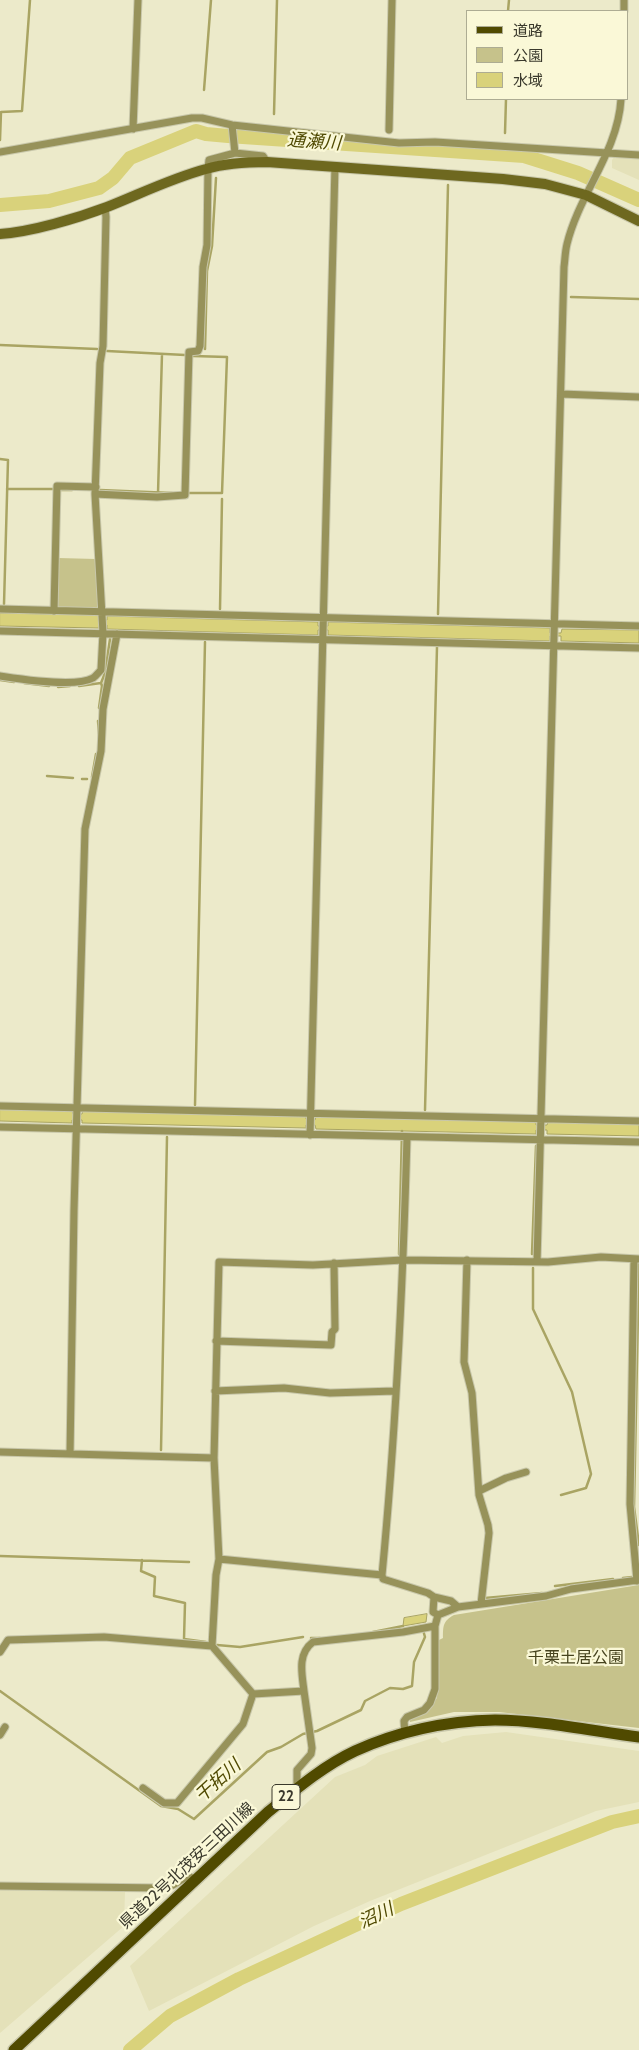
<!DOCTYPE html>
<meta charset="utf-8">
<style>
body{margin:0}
#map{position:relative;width:639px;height:2050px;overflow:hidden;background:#eceaca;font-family:Cabin,"Noto Sans JP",sans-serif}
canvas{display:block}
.legend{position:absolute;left:466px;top:10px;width:162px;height:90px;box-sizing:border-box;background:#faf8d7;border:1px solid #adac93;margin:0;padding:6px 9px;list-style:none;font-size:15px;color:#3a392c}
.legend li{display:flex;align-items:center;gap:10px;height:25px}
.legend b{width:25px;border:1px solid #adac93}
</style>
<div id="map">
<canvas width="639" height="2050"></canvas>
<ul class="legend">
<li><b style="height:6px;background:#504a00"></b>道路</li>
<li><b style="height:14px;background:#c6c28b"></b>公園</li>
<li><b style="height:14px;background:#d9d27b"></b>水域</li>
</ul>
</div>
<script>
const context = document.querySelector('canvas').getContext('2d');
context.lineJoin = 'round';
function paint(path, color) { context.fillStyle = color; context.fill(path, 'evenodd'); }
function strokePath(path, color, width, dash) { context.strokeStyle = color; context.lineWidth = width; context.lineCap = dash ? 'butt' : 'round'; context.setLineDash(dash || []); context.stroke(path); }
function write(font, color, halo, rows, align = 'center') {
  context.font = font + ' Cabin,"Noto Sans JP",sans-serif'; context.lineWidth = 4.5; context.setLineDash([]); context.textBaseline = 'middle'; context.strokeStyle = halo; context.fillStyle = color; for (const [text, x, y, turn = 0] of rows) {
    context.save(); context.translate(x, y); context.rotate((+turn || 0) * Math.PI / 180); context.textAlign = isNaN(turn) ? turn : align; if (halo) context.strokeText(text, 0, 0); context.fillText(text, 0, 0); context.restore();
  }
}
const built = new Path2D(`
 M 615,156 L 639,157 L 639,180 L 612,168 L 612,160 Z
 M 506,1732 L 639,1751 L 639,1802 L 596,1811 L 370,1901 L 314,1926 L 149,2011 L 130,1966 L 335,1777 L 365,1765 L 377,1756 L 436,1737 L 442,1743 L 463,1736 Z
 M 0,1889 L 125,1891 L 124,1926 L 0,2033 Z`);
const green = new Path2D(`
 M 58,558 L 96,559 L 98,606 L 97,609 L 57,608 Z
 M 639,1585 L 639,1728 L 499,1712 L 454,1712 L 410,1722 L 410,1718 L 424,1711 L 437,1698 L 439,1640 L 443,1638 C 443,1626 443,1621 454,1615 Z`);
const water = new Path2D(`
 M 0,613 L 99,615 L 99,619 L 107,620 L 107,616 L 318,622 L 318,626 L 328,626 L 328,622 L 550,628 L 550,633 L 561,633 L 562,629 L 639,630 L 639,643 L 561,641 L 561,636 L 550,636 L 550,641 L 328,635 L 328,630 L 318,630 L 318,635 L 107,629 L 107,625 L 99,624 L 99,628 L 0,626 Z
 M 0,1109 L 72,1111 L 73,1114 L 82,1114 L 83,1111 L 306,1116 L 306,1119 L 315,1120 L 316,1116 L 536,1121 L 536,1125 L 547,1125 L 548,1122 L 639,1124 L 639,1136 L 547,1134 L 547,1130 L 536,1130 L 536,1134 L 316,1129 L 315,1125 L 306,1125 L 306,1128 L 82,1123 L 82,1120 L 72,1120 L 72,1123 L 0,1121 Z
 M 427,1614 L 426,1622 L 403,1626 L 404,1618 Z`);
const stream = new Path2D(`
 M 508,11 L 509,0
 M 204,90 L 211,0
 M 274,114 L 277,0
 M 505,133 L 506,99
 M 0,140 L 1,112 L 22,111 L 30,0
 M 571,297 L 639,299
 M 0,345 L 97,349
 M 205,349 L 207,271 L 212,246 L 216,178
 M 107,351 L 185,355
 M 0,459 L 8,460 L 4,604
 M 7,489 L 53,489
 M 61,490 L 72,490
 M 100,490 L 172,493
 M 158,493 L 162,354
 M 188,493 L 222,493 L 227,357 L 193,356
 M 220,609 L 222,499
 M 438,614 L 448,185
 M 0,680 L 14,682
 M 24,683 L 49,686
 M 79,686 L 101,683 L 105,673 L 110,639
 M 58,687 L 70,686
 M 99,708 L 102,686 L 101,683
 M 98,721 L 99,734
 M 47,776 L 73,778
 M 92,777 L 96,754
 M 82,779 L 87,779
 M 195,1105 L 205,642
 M 425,1110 L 437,647
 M 399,1254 L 402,1131
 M 532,1254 L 536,1146
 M 639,1264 L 634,1507 L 639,1545
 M 533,1268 L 533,1309 L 572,1392 L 591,1474 L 586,1488 L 561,1495
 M 161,1450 L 167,1137
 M 0,1556 L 189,1562
 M 142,1560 L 141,1571 L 155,1577 L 154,1596 L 185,1603 L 184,1639 L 206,1642
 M 623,1578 L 632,1577
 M 555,1586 L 613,1579
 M 485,1598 L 542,1593
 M 373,1632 L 403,1626
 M 311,1638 L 320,1638
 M 217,1645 L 240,1647 L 303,1637
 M 0,1691 L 161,1806 L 178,1809 L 194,1819 L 267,1752 L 281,1747 L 303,1734 L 317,1731 L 361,1710 L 365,1701 L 390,1688 L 403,1689 L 412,1686 L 414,1662 L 425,1637 L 423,1630`);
const river = new Path2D(`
 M 0,205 L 49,201 L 99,188 L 113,178 L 130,158 L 196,131 L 206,134 L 228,136 L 524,156 L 578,173 L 639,200
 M 130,2050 L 170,2016 L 239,1979 L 401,1904 L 612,1822 L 639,1816`);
const street = new Path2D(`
 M 624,11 L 624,0
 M 133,129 L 138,0
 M 389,130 L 392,0
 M 0,152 L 192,118 L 202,118 L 232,125 L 399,143 L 435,142 L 639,155
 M 235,153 L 263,156 L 267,162
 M 561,394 L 639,397
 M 95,494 L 157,497 L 185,495 L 189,352 L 198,351 L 200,346 L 203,267 L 207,245 L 208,168 L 209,160 L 235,153 L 232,125
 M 0,609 L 639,626
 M 54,611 L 57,486 L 96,487
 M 0,631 L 639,648
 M 0,676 C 20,679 75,688 93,678 C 96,676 99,672 101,670 L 103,633 L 95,494 L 100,363 L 103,346 L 106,217 L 105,208
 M 0,1106 L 639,1121
 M 0,1127 L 639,1142
 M 310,1135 L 335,166
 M 634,1259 L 630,1504 L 637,1581
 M 467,1260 L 464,1362 L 472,1393 L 479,1495 L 488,1525 L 489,1533 L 481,1604
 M 537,1262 L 564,267 C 565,260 565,252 567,244 C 579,194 618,152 621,99
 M 216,1341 L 331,1345 L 332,1332 L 335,1329 L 334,1263
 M 215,1391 L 284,1388 L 330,1393 L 395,1391
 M 0,1452 L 214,1458
 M 70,1454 L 74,1210 L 85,829 L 101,751 L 103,709 L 117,634
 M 479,1491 L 506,1478 L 526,1472
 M 219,1559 L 382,1575 L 383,1579 L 428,1593 L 434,1597 L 433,1612 L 438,1615
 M 382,1575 C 396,1430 403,1283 407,1137
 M 434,1597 L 451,1601 L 458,1607
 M 212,1646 L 216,1575 L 219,1559 L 214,1458 L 219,1262 L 313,1265 L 403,1260 L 548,1262 L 601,1257 L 639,1259
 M 0,1652 L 8,1640 L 104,1637 L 212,1646 L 253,1694 L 304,1691 L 312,1748 L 311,1754 L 297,1770 L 297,1788
 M 304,1691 C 302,1674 297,1654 313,1642 L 403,1632 L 435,1626
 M 405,1734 L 404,1721 L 407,1717 L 424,1710 L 430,1703 L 435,1689 L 435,1626 L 438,1615 L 458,1607 L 546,1596 L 571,1589 L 639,1580
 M 0,1735 L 5,1727
 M 143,1788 L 164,1803 L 177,1803 L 243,1724 L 253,1694
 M 0,1886 L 162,1888 L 173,1885 L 188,1876 L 196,1880`);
const secondary = new Path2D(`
 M 0,234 C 31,232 78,218 107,207 C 140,194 172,178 206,169 C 226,163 246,162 267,162 L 503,179 L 545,184 L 586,195 L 639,221`);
const primary = new Path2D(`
 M 14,2050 L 268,1812 C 295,1790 323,1766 355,1751 C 399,1731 448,1721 495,1720 C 541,1720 593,1731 639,1737`);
const shields = [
 [286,1797,28]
];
const shieldNames = [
 ["22",286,1797]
];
const parkNames = [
 ["千栗土居公園",576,1658]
];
const streetNames = [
 ["県道22号北茂安三田川線",187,1866,-43]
];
const waterNames = [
 ["通瀬川",314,142,4],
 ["干拓川",218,1781,-42],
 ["沼川",376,1916,-25]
];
paint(built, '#e4e1b9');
paint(green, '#c6c28b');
paint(water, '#d9d27b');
strokePath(water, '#a9a463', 1);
strokePath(stream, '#a9a463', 2.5);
strokePath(river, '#d9d27b', 14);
strokePath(street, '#c8c7aa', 9);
strokePath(secondary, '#c8c7aa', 12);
strokePath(primary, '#c8c7aa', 14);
strokePath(street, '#97925a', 7);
strokePath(secondary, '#6e681f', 10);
strokePath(primary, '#504a00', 11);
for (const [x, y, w] of shields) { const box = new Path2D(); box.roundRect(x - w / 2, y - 12.5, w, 25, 4); context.fillStyle = '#faf8d7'; context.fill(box); strokePath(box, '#3a392c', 1); }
write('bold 15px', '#3a392c', null, shieldNames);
write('16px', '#46431e', '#faf8d7', parkNames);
write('16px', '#3a392c', '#faf8d7', streetNames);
write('italic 18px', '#504a02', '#faf8d7', waterNames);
</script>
